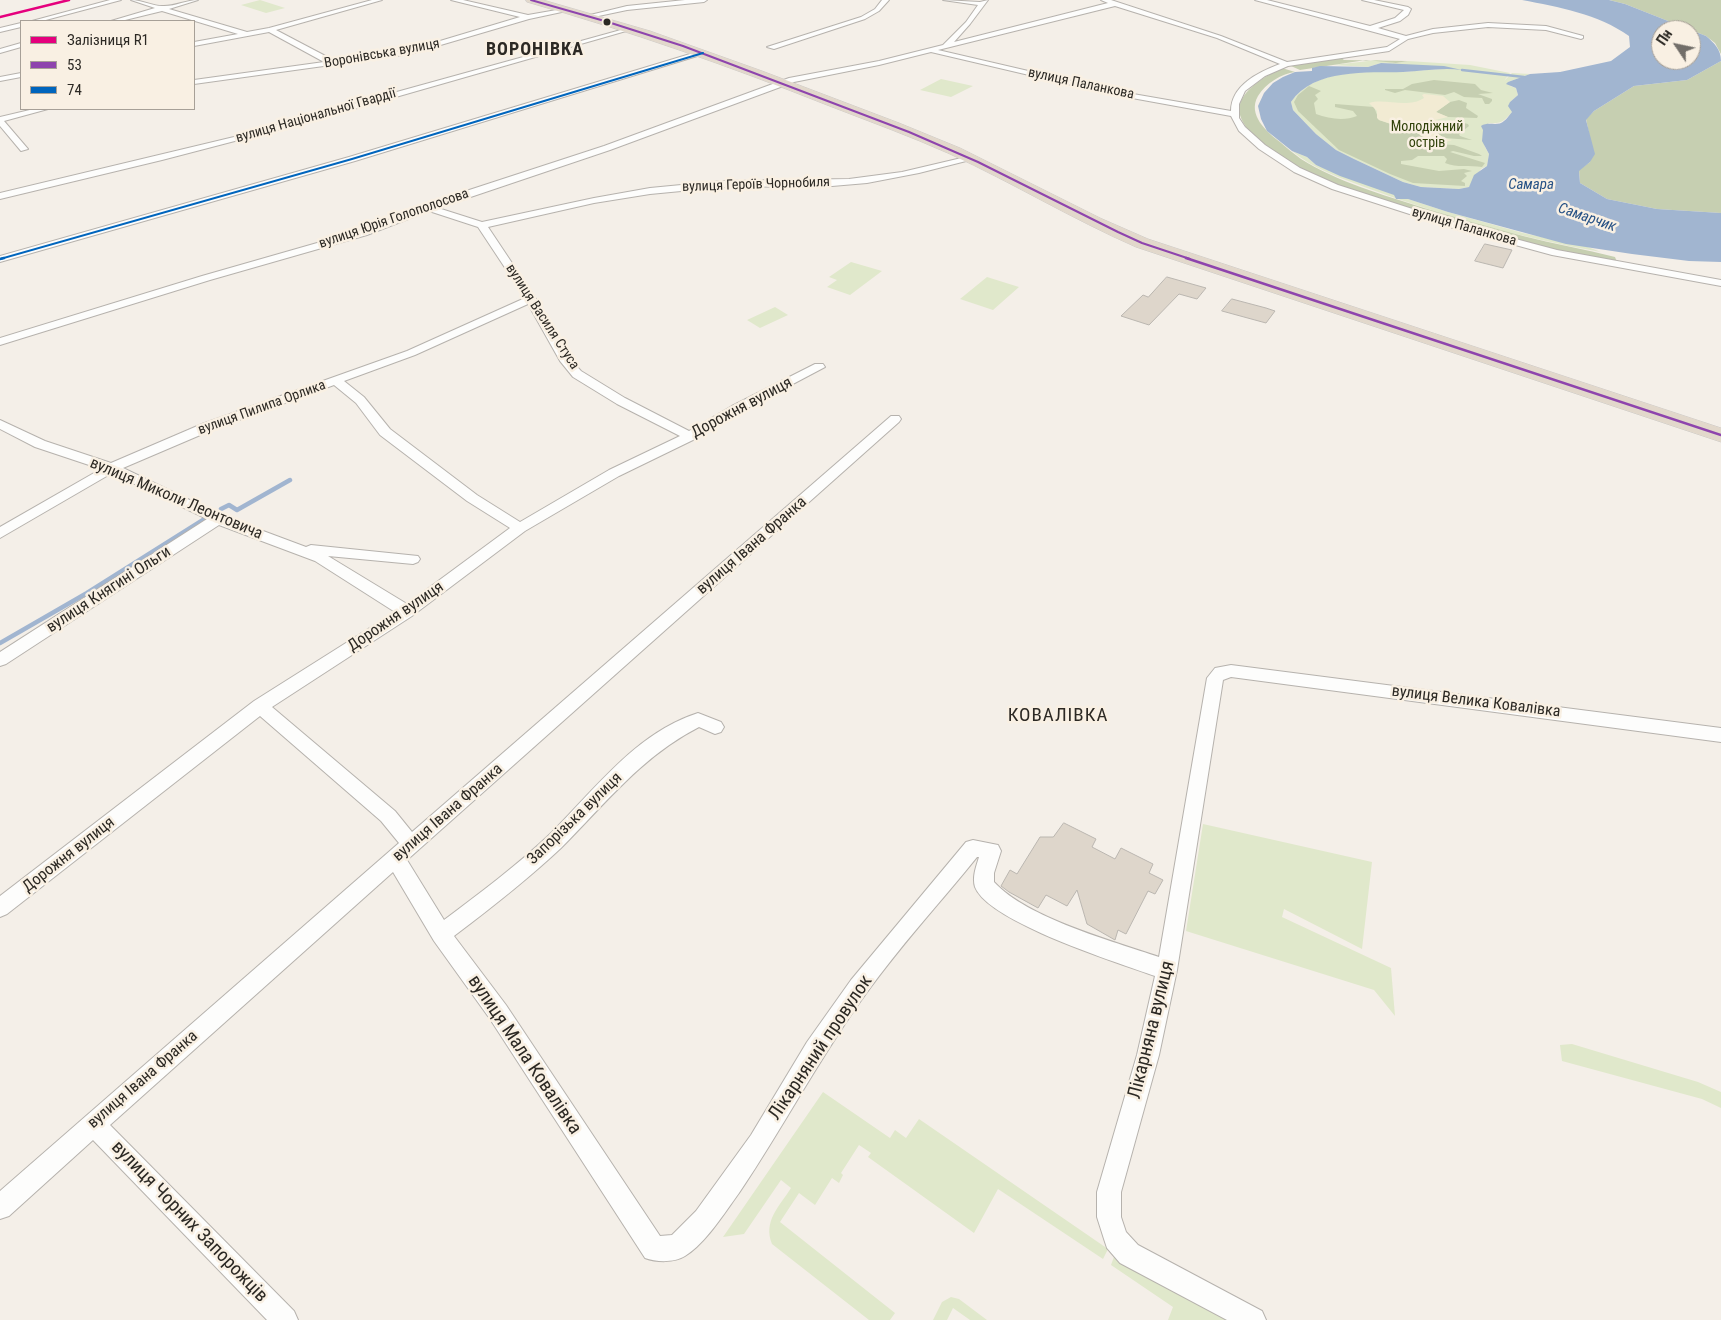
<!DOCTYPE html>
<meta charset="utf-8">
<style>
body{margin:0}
#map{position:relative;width:1721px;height:1320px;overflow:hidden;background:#f4efe8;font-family:"Roboto Condensed",sans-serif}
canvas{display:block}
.legend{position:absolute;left:20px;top:20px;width:175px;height:90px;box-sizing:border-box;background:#f9f0e3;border:1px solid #a7a097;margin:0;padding:6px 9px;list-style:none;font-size:15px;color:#2c2924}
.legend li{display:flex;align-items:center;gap:10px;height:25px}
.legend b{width:25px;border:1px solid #a7a097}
.north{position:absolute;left:1651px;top:20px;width:50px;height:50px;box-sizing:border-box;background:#f9f0e3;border:1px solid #a7a097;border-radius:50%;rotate:304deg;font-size:14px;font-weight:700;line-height:20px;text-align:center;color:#2c2924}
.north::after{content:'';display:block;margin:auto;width:18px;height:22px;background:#726e69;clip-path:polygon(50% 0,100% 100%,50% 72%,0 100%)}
</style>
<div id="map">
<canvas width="1721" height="1320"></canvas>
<ul class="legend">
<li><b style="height:6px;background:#e5007d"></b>Залізниця R1</li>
<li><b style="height:6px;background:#8e44ad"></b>53</li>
<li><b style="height:6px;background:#0065bd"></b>74</li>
</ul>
<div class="north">Пн</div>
</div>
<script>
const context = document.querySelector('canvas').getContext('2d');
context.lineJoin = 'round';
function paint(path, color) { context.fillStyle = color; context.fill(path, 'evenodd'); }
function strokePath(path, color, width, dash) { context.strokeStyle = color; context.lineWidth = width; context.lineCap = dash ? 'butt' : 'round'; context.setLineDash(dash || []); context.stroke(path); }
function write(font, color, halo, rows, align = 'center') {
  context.font = font + ' "Roboto Condensed",sans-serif'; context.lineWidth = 5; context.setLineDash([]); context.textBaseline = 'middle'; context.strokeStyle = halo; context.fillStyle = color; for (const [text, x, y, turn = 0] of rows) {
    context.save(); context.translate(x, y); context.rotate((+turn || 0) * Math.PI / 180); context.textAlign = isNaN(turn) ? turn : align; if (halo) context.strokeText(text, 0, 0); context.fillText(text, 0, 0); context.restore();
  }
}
const green = new Path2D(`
 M 260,0 L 285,8 L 266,13 L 241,5 Z
 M 1377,60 L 1396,63 L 1408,61 L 1470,65 L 1510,73 L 1504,81 L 1512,73 L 1530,74 L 1508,82 L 1510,86 L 1516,88 L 1518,95 L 1510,102 L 1512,112 C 1504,121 1502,124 1489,123 L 1483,130 L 1485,147 L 1489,154 L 1487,166 L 1481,169 L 1469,187 L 1459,189 L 1421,187 L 1403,182 L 1354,159 L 1336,150 L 1316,134 L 1293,110 L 1291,102 C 1314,68 1368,72 1403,72 C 1421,71 1440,68 1457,69 L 1381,63 L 1368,67 L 1333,65 Z
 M 941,79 L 973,86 L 951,97 L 920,90 Z
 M 1292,151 L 1307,157 L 1316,165 L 1395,195 L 1396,199 L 1408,199 L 1448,212 L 1523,233 L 1588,247 L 1601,252 C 1521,238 1443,216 1367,188 C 1341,178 1313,169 1292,151 Z
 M 851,262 L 882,271 L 850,295 L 827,287 L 837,280 L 829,277 Z
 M 987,277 L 1019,287 L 993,310 L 960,299 Z
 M 775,307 L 788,315 L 760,328 L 747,320 Z
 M 1203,824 L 1372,862 L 1362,949 L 1284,909 L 1282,917 L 1391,968 L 1395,1016 L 1374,990 L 1186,931 Z
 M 1572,1044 L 1698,1082 L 1721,1092 L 1721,1108 L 1702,1099 L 1562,1061 L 1560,1045 Z
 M 823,1092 L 890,1138 L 895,1130 L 906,1138 L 919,1119 L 1108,1249 L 1103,1259 L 998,1189 L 974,1233 L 868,1157 L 871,1153 L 859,1145 L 841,1173 L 843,1175 L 839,1183 L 832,1178 L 815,1205 L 799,1193 L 780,1222 L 895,1313 L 890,1320 L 869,1320 L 772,1244 C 763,1221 779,1207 791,1188 L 781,1180 L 744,1234 L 723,1237 Z
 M 1115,1254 L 1235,1320 L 1168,1320 L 1173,1307 L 1111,1265 Z
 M 951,1297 L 959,1299 L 987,1320 L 970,1320 L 953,1308 L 947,1320 L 933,1320 L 942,1302 Z`);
const forest = new Path2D(`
 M 1609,0 L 1721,0 L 1721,54 L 1715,43 L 1706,36 L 1625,4 Z
 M 1340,57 L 1344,60 L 1408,61 L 1396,63 L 1366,60 L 1300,70 L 1291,66 Z
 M 1721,61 L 1721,213 L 1657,209 L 1607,199 L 1580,183 L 1579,170 L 1590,162 L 1592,148 L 1586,119 L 1594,111 L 1634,86 L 1687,80 Z
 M 1282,68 L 1295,72 C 1281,74 1266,83 1258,96 C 1247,115 1267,132 1280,142 C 1287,148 1294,154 1301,159 C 1338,182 1383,195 1424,208 C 1457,218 1490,227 1523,236 C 1553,244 1585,249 1615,257 L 1617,262 C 1597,258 1577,255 1557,251 C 1502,238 1447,221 1393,203 C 1362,193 1330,185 1301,170 C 1283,160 1245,135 1240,115 C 1234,93 1267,75 1282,68 Z
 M 1434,80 L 1475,84 L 1481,90 L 1493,93 L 1478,94 L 1492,99 L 1492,101 L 1489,104 L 1485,104 L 1482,98 L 1464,97 L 1454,92 L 1445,95 L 1405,90 L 1395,93 L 1385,90 L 1385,89 L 1403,89 L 1412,84 Z
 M 1309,86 L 1321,91 L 1315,95 L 1318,99 L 1314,103 L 1316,114 C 1329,119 1345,121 1357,116 L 1353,111 L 1335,107 L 1335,104 L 1374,107 L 1379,120 L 1415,132 L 1437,144 L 1454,145 L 1479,154 L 1482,156 L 1474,156 L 1453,151 L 1450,152 L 1485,163 L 1482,167 C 1470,165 1457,168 1445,163 L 1447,159 L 1444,156 L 1418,156 L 1412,160 L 1401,161 L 1401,164 L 1439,171 L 1464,169 L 1472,171 L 1464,173 L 1467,176 L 1461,181 L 1465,183 L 1465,186 L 1413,183 L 1390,174 L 1339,150 L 1298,111 L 1294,102 L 1298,95 Z
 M 1459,100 L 1467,103 L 1466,108 L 1478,116 L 1477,118 L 1448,117 L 1436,112 L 1450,102 Z
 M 1456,121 L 1468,124 L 1469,126 L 1459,134 L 1460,136 L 1472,140 L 1444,138 L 1437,133 L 1445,125 Z`);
const sand = new Path2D(`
 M 1424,94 L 1443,96 L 1450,102 L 1436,112 L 1448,117 L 1435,120 L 1445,125 L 1437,133 L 1444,138 L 1452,140 L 1446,142 L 1446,145 L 1437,144 L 1415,132 L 1379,120 L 1377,118 L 1377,111 L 1369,103 C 1386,98 1407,109 1424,98 L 1422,95 Z`);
const water = new Path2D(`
 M 1522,0 L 1609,0 L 1625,4 L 1706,36 C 1714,43 1721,49 1721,61 L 1687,80 L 1634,86 L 1594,111 L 1586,120 L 1595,154 L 1590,162 L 1579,171 L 1580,183 L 1607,199 L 1657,209 L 1721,213 L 1721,262 L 1689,261 L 1632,254 L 1566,244 L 1448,212 L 1408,199 L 1396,199 L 1394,195 L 1340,176 L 1316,165 L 1307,157 L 1292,151 L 1267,131 L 1261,119 L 1258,106 L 1264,93 L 1273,83 L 1283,77 L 1295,72 L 1312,71 L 1312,68 L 1320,66 L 1368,67 L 1381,63 L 1444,66 L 1462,70 C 1443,67 1423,71 1403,72 C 1368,73 1314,68 1291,102 L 1293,110 L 1316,134 L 1336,150 L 1354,159 L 1403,182 L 1421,187 L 1459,189 L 1469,187 L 1474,175 L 1487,166 L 1489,154 L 1482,141 L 1483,130 L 1481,126 C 1488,121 1498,127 1504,121 C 1507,119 1509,115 1512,112 L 1508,106 L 1510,102 L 1518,95 L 1516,88 L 1506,84 L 1508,82 L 1530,74 L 1560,72 L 1611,61 L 1630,47 L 1629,36 C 1598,14 1559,7 1522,0 ZM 1661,30 L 1691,30 L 1691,60 L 1661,60 Z`);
const streamFar1 = new Path2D(`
 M 1462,70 L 1524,77`);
const stream = new Path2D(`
 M 221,509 L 229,505 L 237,510 L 290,480
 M 0,643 L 87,593 L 203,520`);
const building = new Path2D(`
 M 1485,244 L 1512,250 L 1503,268 L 1475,261 Z
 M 1167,277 L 1206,288 L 1197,299 L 1179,294 L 1149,325 L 1121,316 L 1143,295 L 1148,297 Z
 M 1232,299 L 1266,308 L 1275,311 L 1266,323 L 1222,311 Z
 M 1064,823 L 1096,839 L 1092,847 L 1115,859 L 1121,848 L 1153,864 L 1149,873 L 1163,880 L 1155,894 L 1148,891 L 1126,934 L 1118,930 L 1115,940 L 1087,924 L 1077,890 L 1067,906 L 1046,895 L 1038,908 L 1009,892 L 1001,886 L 1010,870 L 1017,874 L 1040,837 L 1053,837 Z`);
const minor = new Path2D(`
 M 110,0 L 121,0 L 42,21 L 32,21 Z
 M 131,0 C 142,0 152,6 162,6 C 174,7 186,0 198,0 L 169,9 L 247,32 L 269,28 L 372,0 L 382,0 L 276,30 L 333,60 L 410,50 L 520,17 L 451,0 L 463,0 L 528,15 L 568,8 L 571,10 L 529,19 L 410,54 L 194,84 L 194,80 L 324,62 L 269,32 L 194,46 L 194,42 L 238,34 L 162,11 L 121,21 L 111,21 L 155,8 Z
 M 685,0 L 707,0 L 704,2 L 627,10 L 589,18 L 586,16 L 627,6 Z
 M 882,0 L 889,0 L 879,11 L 865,19 L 774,49 L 767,47 L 861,17 L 875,9 Z
 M 943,0 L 980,2 L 988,0 L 970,24 L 954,42 L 1108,3 L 1101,0 L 1111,0 L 1221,36 L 1287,62 L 1387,47 L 1400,39 L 1255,0 L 1267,0 L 1370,26 L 1395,18 L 1404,10 L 1362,0 L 1374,0 L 1408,7 L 1411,9 L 1408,15 L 1400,21 L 1378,28 L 1406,36 L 1433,29 L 1488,23 L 1546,26 L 1583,36 L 1583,38 L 1581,39 L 1546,30 L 1488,27 L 1433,33 L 1408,39 L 1389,51 L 1288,66 L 1265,76 L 1245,91 L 1239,104 L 1239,118 L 1245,127 L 1265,145 L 1300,168 L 1338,185 L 1459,224 L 1557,250 L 1721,280 L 1721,286 L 1552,255 L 1453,228 L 1332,189 L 1294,172 L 1259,149 L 1239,131 L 1231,116 L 1110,94 L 931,52 L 879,65 L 794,82 L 610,150 L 438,208 L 482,222 L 594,198 L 650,188 L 723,181 L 849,179 L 902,172 L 970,156 L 974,159 L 919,173 L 867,183 L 832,186 L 723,187 L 650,194 L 594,203 L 488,227 L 536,299 L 571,360 L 581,371 L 625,398 L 689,431 L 732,406 L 815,364 L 823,364 L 825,367 L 740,412 L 695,439 L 619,476 L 525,531 L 412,616 L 272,707 L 395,811 L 412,832 L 891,416 L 899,416 L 901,419 L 899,422 L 407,860 L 444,920 C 480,893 515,867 548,836 C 593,792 635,733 698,713 L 721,722 L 724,727 L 721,732 L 715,734 L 699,727 C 642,756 605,804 561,848 C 527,880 491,908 454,936 L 506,1005 L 660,1236 L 672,1235 L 696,1211 L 751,1135 L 807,1042 L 851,980 L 966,842 L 973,840 L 998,845 L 1001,851 L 994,873 L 994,882 C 1027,918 1112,941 1159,957 L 1207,678 L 1215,668 L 1231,665 L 1721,728 L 1721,742 L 1231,677 L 1223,680 L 1177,970 L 1159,1055 L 1121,1192 L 1121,1217 L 1126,1232 L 1138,1245 L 1262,1311 L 1266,1320 L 1227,1320 L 1120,1263 L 1107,1248 L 1104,1239 L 1097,1217 L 1097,1192 L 1137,1055 L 1155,976 C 1119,963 988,922 975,887 C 972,877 976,867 979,857 L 977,857 C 940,903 899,947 865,995 C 819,1058 783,1128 739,1193 C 725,1212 706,1243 685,1256 C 674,1263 656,1262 645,1258 L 490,1019 L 434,941 L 393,872 L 110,1125 L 294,1311 L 298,1320 L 267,1320 L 93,1140 L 9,1216 L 0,1219 L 0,1191 L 399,843 L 381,821 L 260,716 L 7,914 L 0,917 L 0,896 L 254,701 L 395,612 L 315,561 L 219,525 L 6,664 L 0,666 L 0,652 L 207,519 L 112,473 L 0,538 L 0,527 L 101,469 L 35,447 L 0,429 L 0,420 L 45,441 L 111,463 L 202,424 L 407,351 L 525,298 L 478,227 L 429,211 L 367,235 L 210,280 L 0,345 L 0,338 L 202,276 L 359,231 L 457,194 L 604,146 L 789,78 L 879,61 L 943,45 L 966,22 L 978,5 ZM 1115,6 L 1217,38 L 1280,64 C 1259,72 1231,85 1231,111 L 1110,90 L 938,50 ZM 528,304 L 560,361 L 573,377 L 617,404 L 680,436 L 609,470 L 520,522 L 477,495 L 390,429 L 364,397 L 344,381 L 415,355 ZM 334,385 L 356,403 L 380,435 L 467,501 L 510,528 L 407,604 L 328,556 L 413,564 L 418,562 L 420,559 L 418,556 L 311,545 L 306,547 L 223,516 L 123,468 L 212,430 Z
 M 21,23 L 21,27 L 0,32 L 0,28 Z
 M 628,28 L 633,29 L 319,119 L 162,160 L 0,199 L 0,193 L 234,137 Z
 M 21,43 L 21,47 L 0,53 L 0,49 Z
 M 700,51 L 707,53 L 355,161 L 0,262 L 0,256 L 349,157 Z
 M 21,73 L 21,77 L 0,81 L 0,77 Z
 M 34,109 L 48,109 L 4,121 L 28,149 L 21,151 L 0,126 L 0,117 Z`);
const trunk = new Path2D(`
 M 526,0 L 543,0 L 650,31 L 762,71 L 899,123 L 960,148 L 1100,218 L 1148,239 L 1721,428 L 1721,442 L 1136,247 C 1072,219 1013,183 950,154 C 910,136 868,121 827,105 C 729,66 629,31 527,2 Z`);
const bus1Far1 = new Path2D(`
 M 531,0 L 608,22 L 683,46 L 909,132 L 978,162 L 1118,232 L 1142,243 L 1190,259`);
const bus1 = new Path2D(`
 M 1186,258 L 1721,435`);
const bus2Far1 = new Path2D(`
 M 0,259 L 352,159 L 703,53`);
const bus2 = new Path2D(`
 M 0,259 L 4,258`);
const rail1 = new Path2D(`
 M 0,17 L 69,0`);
const markers = [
 [607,22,4.5,"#2c2924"]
];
const farStreetnames = [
 ["Воронівська вулиця",382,54,-10],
 ["вулиця Паланкова",1081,84,12],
 ["вулиця Національної Гвардії",316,116,-16],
 ["вулиця Героїв Чорнобиля",756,185,-2],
 ["вулиця Юрія Голополосова",394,219,-19],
 ["вулиця Паланкова",1464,227,16],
 ["вулиця Василя Стуса",542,317,57],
 ["вулиця Пилипа Орлика",262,408,-20]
];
const farParknames = [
 ["Молодіжний",1427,127],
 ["острів",1427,143]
];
const farWaternames = [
 ["Самара",1531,185],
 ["Самарчик",1587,218,19]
];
const streetNames = [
 ["Дорожня вулиця",742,408,-28],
 ["вулиця Миколи Леонтовича",176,499,23],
 ["вулиця Івана Франка",752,546,-41],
 ["вулиця Княгині Ольги",109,590,-33],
 ["Дорожня вулиця",396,617,-34],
 ["вулиця Велика Ковалівка",1476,702,7],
 ["вулиця Івана Франка",448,813,-41],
 ["Запорізька вулиця",575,819,-44],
 ["Дорожня вулиця",69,855,-38],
 ["вулиця Івана Франка",143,1080,-41]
];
const farDistrictnames = [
 ["ВОРОНІВКА",535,50]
];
const quarterNames = [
 ["КОВАЛІВКА",1058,716]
];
const nearStreetnames = [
 ["Лікарняна вулиця",1152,1030,-76],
 ["Лікарняний провулок",821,1048,-56],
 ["вулиця Мала Ковалівка",524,1055,56],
 ["вулиця Чорних Запорожців",189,1222,46]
];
paint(green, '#e0e8cb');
paint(forest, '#c6cfb1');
paint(sand, '#f2ebd3');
paint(water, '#a1b5d0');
strokePath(streamFar1, '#a1b5d0', 2.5);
strokePath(stream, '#a1b5d0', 4.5);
paint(building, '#ded6cb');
strokePath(building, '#bab6b0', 1);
strokePath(minor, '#b6b2ad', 2);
strokePath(trunk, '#cdcac7', 1);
paint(minor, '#fdfdfc');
paint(trunk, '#e2d8cb');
strokePath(bus1Far1, '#8e44ad', 2);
strokePath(bus1, '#8e44ad', 2.5);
strokePath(bus2Far1, '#0065bd', 2);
strokePath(bus2, '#0065bd', 2.5);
strokePath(rail1, '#e5007d', 2.5);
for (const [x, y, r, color] of markers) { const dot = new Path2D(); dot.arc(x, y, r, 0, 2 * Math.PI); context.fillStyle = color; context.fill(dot); strokePath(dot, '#f9f0e3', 2); }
write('14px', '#2c2924', '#f9f0e3', farStreetnames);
write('14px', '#30410a', '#f9f0e3', farParknames);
write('italic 15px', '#265185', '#f9f0e3', farWaternames);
write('16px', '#2c2924', '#f9f0e3', streetNames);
context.letterSpacing = '1px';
write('bold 18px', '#2c2924', '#f9f0e3', farDistrictnames);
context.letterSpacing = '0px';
context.letterSpacing = '1px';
write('19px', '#2c2924', '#f9f0e3', quarterNames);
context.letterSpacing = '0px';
write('19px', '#2c2924', '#f9f0e3', nearStreetnames);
</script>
